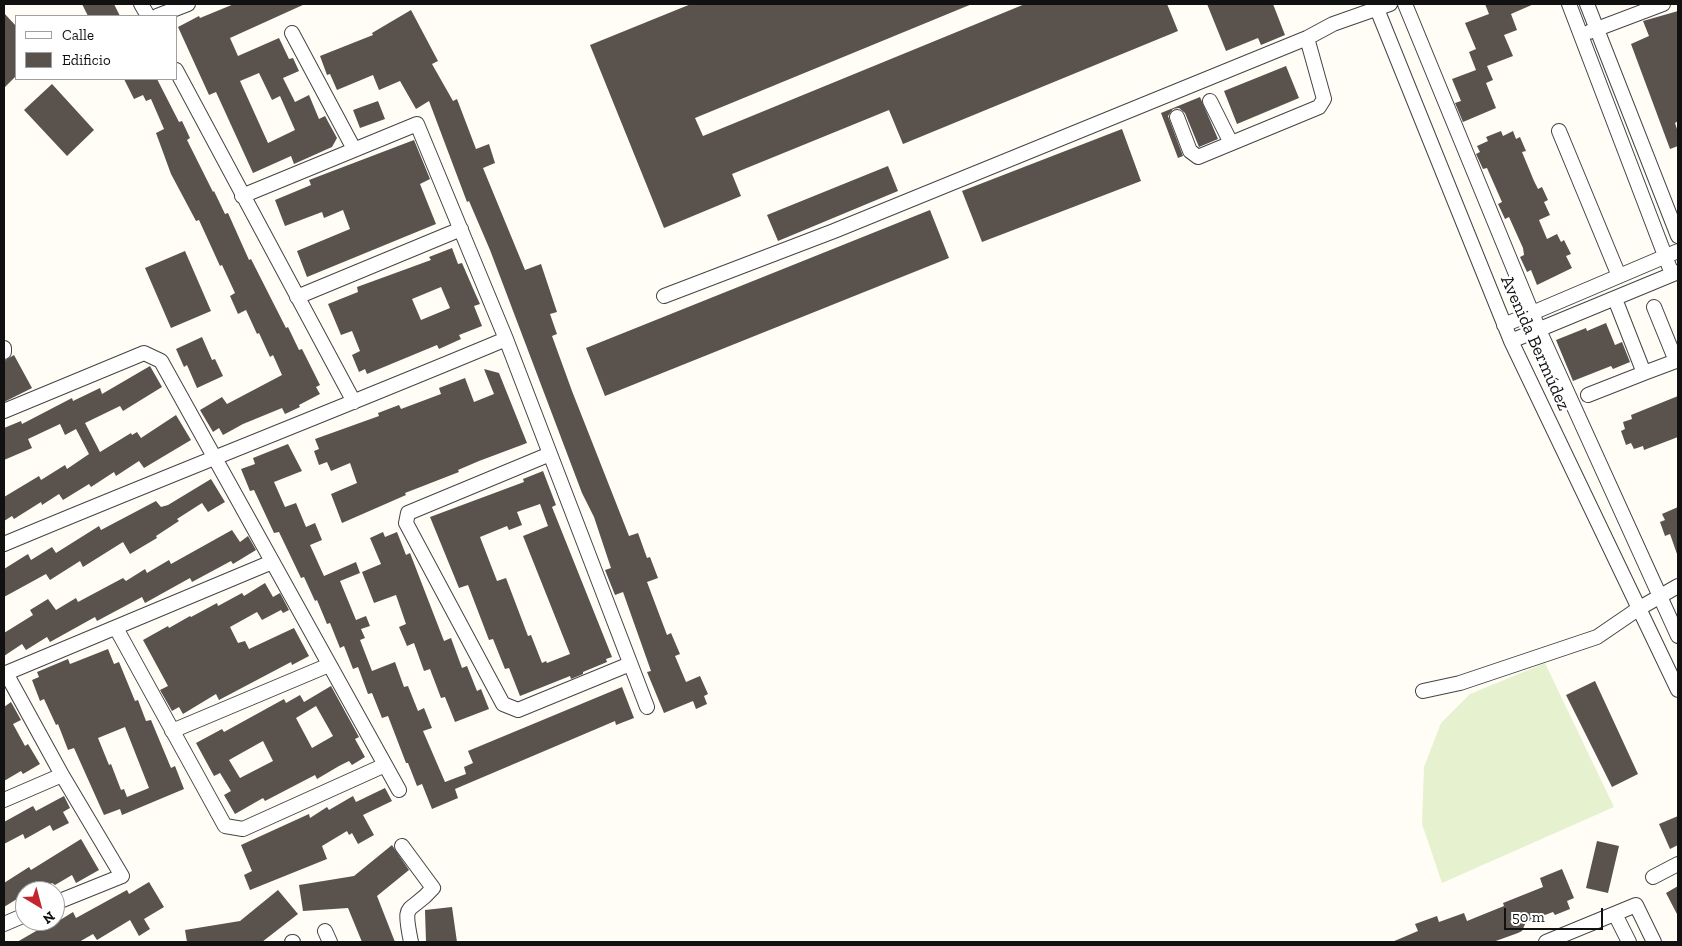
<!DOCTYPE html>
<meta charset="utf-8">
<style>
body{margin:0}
#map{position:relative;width:1682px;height:946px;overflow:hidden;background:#fffdf5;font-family:"Zilla Slab",serif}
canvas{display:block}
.frame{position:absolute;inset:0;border:5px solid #111;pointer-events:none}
.legend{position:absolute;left:15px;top:15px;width:162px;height:65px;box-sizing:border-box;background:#fff;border:1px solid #a0a0a0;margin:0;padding:6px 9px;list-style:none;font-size:15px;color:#111}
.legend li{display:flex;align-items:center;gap:10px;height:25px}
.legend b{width:25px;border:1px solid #a0a0a0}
.north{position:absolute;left:15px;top:881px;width:50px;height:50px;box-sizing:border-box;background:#fff;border:1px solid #a0a0a0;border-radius:50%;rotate:143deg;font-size:14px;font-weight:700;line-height:20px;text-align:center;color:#111}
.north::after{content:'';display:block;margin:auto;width:18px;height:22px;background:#c4262e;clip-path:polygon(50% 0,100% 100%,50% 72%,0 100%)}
.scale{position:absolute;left:1504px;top:908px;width:99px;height:22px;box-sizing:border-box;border:2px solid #111;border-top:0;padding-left:6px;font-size:15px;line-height:18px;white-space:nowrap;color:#111;-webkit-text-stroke:4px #fff;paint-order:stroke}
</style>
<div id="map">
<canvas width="1682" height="946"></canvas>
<div class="frame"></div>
<ul class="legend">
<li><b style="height:6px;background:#fff"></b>Calle</li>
<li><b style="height:14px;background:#5a524d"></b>Edificio</li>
</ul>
<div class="north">N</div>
<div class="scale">50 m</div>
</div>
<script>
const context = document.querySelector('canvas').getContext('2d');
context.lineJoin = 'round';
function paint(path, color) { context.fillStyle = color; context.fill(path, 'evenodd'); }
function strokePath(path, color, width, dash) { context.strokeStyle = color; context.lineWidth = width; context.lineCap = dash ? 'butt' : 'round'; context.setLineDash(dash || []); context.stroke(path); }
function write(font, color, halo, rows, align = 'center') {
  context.font = font + ' "Zilla Slab",serif'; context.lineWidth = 5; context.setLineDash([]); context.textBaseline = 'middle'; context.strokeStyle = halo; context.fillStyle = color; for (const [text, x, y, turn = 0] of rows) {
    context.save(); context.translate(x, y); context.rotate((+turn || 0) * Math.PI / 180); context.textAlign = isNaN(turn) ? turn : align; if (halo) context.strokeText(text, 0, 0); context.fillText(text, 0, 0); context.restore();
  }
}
const pitch = new Path2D(`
 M 1545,663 L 1614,807 L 1442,883 L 1422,824 L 1424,767 L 1441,723 L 1470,694 Z`);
const building = new Path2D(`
 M 82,4 L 114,4 L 120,16 L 88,16 Z
 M 234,4 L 305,4 L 230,38 L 238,56 L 279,38 L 289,59 L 293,58 L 299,71 L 283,78 L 295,102 L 309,95 L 319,119 L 325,116 L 337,138 L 332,147 L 294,164 L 291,156 L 253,173 L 216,92 L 209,95 L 178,27 L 199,16 L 200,18 ZM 259,73 L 272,100 L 280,96 L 295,130 L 268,143 L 240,81 Z
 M 691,4 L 972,4 L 695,118 L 703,136 L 1025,4 L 1167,4 L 1178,31 L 903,144 L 889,110 L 732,174 L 741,196 L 664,228 L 590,45 Z
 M 1207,4 L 1273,4 L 1285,35 L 1261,45 L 1258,38 L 1226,51 Z
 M 1485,4 L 1534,4 L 1511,14 L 1517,30 L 1504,35 L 1513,56 L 1487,66 L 1493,80 L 1486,83 L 1496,108 L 1463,122 L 1455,103 L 1461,101 L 1452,79 L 1476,70 L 1469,52 L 1476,49 L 1465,23 L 1489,14 Z
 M 411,10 L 438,61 L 432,64 L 453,101 L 457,99 L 476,149 L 489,144 L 495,163 L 483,168 L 525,270 L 541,264 L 557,312 L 550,314 L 557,334 L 552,336 L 572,391 L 629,536 L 638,533 L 647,558 L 650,557 L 658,578 L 647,582 L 667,635 L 671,633 L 680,654 L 675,656 L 686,682 L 700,676 L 708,694 L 704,696 L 707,704 L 696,709 L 693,701 L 664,713 L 647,672 L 651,671 L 623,592 L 615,595 L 605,570 L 611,568 L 594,517 L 582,493 L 490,250 L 469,201 L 467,202 L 429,101 L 416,109 L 400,81 L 379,90 L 373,75 L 337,90 L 330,74 L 327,75 L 320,56 L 373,35 L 372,33 Z
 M 1678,11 L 1678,121 L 1675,123 L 1678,132 L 1678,146 L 1670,149 L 1631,44 L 1649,36 L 1643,21 Z
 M 4,13 L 16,26 L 16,76 L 4,88 Z
 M 1286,66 L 1299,98 L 1237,124 L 1224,91 Z
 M 124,79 L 157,79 L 179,122 L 182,121 L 190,138 L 187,140 L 213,192 L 214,191 L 225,214 L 228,213 L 249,260 L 251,259 L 286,328 L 288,327 L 299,350 L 302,349 L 320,385 L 316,387 L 320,394 L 299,405 L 300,407 L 285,414 L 282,408 L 243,424 L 223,435 L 219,428 L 213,432 L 200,410 L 222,397 L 227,404 L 282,375 L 273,355 L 270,357 L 259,333 L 257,334 L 246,310 L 238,314 L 230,296 L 235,293 L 222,265 L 220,266 L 199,220 L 196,221 L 171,174 L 156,133 L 164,129 L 151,99 L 146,101 L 143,95 L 134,99 Z
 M 52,84 L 94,130 L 67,156 L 24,110 Z
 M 1200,97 L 1218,139 L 1199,147 L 1185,113 L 1179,108 L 1173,109 L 1168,116 L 1183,156 L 1178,158 L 1161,113 Z
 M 378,101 L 385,119 L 360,128 L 353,110 Z
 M 1122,129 L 1141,181 L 982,242 L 962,191 Z
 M 1501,131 L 1503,136 L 1513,131 L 1516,139 L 1520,137 L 1526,151 L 1522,152 L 1534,181 L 1538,189 L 1542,187 L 1548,200 L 1544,202 L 1550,215 L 1539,220 L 1547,239 L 1557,234 L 1561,242 L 1564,240 L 1571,254 L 1566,256 L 1572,268 L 1537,285 L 1531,270 L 1527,272 L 1520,257 L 1524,255 L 1523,248 L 1509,217 L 1505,219 L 1498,204 L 1502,202 L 1487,168 L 1483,169 L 1476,154 L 1480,152 L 1477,146 L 1488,141 L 1486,137 Z
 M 414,140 L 430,179 L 420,184 L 436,224 L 307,277 L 297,251 L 350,229 L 343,210 L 324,218 L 322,212 L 285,226 L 275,200 L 311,185 L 309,180 Z
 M 888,166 L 898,191 L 778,241 L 767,215 Z
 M 930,210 L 949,258 L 605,396 L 586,348 Z
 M 452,248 L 458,264 L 462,263 L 475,293 L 480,304 L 474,306 L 482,326 L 459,335 L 461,339 L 439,349 L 437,345 L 367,374 L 365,369 L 359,372 L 352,355 L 360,351 L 352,331 L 341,335 L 328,304 L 358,292 L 357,287 L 431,260 L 429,257 ZM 441,287 L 450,308 L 421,320 L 412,299 Z
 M 185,251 L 211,311 L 171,328 L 145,268 Z
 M 1606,323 L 1615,345 L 1622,342 L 1630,362 L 1613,369 L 1611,366 L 1573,381 L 1556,340 L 1586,328 L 1587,331 Z
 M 202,337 L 212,360 L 215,359 L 223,376 L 197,388 L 187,365 L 184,367 L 176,349 Z
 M 14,355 L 32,388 L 4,402 L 4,361 Z
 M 150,366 L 162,387 L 123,411 L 120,406 L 85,423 L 100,452 L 131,433 L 132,435 L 137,432 L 141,438 L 176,415 L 191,440 L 144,468 L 139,461 L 116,476 L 114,472 L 91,487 L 89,484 L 63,500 L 59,494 L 42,505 L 41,502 L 14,519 L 12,516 L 4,521 L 4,497 L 39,476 L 41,480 L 65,465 L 67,469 L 89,454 L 76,429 L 65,435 L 60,424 L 28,439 L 32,448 L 4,460 L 4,428 L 21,421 L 22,424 L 72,398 L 73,401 L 100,388 L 102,394 Z
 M 484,369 L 499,373 L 527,443 L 479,461 L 458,470 L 459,472 L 405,493 L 406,495 L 342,523 L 331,494 L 357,483 L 350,463 L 331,471 L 327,462 L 319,465 L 314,451 L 319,449 L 315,439 L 379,416 L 378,413 L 399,405 L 401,409 L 441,394 L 439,388 L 465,378 L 474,402 L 494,394 Z
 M 1678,396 L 1678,437 L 1644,450 L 1643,446 L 1634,449 L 1631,443 L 1626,445 L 1621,431 L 1625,429 L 1623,422 L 1632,419 L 1631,415 Z
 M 288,444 L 302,471 L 274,482 L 285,507 L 296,503 L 306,527 L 315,523 L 322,540 L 310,545 L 324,576 L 356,562 L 360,573 L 340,581 L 356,620 L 366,616 L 370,626 L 361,629 L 365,638 L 360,640 L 372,671 L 395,662 L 404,687 L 408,686 L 418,711 L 424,708 L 432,728 L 423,731 L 445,782 L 466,774 L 464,767 L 473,763 L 468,751 L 622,687 L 634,718 L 616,725 L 615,721 L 455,789 L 458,798 L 432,809 L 422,784 L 417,786 L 408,763 L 406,763 L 388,716 L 382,718 L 372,693 L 368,694 L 358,667 L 353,669 L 344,646 L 340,648 L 330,623 L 327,624 L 317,600 L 315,601 L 304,577 L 301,578 L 279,532 L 274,533 L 254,490 L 250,491 L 241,469 L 255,464 L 253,458 Z
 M 543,471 L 556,505 L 552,507 L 612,657 L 606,659 L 607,662 L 583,672 L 583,674 L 571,679 L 570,676 L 520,696 L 509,668 L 505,669 L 493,639 L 489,640 L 468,585 L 459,588 L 430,517 L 524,482 L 523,479 ZM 540,504 L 548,526 L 523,536 L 570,654 L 547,663 L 546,661 L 542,663 L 531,635 L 528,636 L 506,578 L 497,581 L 480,537 L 507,526 L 509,530 L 522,525 L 517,512 Z
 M 211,479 L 225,502 L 208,512 L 202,503 L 177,519 L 179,521 L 156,536 L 157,538 L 130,554 L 123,542 L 83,567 L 80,561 L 50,580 L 46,574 L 4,597 L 4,569 L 28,554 L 31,560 L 52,547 L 56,553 L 99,526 L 101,530 L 156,501 L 161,507 L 168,505 Z
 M 1678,507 L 1678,554 L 1677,554 L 1670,534 L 1665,536 L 1660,522 L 1665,520 L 1662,514 Z
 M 232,530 L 240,542 L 248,536 L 256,550 L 233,564 L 231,561 L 192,582 L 190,578 L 145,603 L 142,597 L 97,621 L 95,617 L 50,642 L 47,637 L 26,650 L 22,644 L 4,656 L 4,633 L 33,615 L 30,610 L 48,599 L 56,610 L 76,598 L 78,602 L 123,578 L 126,581 L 145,569 L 147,573 L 169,560 L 171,564 Z
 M 383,532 L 385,537 L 397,532 L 406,555 L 410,553 L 444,641 L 451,638 L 462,668 L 467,666 L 477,691 L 481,689 L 489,709 L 455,722 L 445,697 L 441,698 L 430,669 L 424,671 L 414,643 L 407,646 L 399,627 L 406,624 L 396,595 L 374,603 L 362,572 L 381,564 L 370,538 Z
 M 265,583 L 273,597 L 280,593 L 289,610 L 283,613 L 281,610 L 262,620 L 257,612 L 230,627 L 238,643 L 245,641 L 249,649 L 294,628 L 309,656 L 292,665 L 291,662 L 219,700 L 216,694 L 183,714 L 179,707 L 172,711 L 160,690 L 168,686 L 143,640 L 168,626 L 169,628 L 190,616 L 191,617 L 217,603 L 218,606 L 242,593 L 244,596 Z
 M 108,649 L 114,664 L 119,662 L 135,701 L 138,700 L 146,721 L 151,720 L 171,768 L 175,766 L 184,789 L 122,815 L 120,809 L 104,815 L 74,748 L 68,750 L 58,724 L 56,725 L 44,699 L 40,701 L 32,680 L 39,677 L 37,672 L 68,659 L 70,664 ZM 125,727 L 149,788 L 127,797 L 124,789 L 121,790 L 111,764 L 109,765 L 98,738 Z
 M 1595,681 L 1638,774 L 1612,787 L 1566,695 Z
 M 331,686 L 359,737 L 355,739 L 365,757 L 352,765 L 349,761 L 339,766 L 317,779 L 315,775 L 265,801 L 263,798 L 235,814 L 224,795 L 231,791 L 220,773 L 214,776 L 196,743 L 222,729 L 224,732 L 284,699 L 286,703 L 300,695 L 304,702 ZM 316,706 L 333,736 L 312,748 L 296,718 ZM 263,741 L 273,761 L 240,778 L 229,760 Z
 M 11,702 L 21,720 L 13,724 L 25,746 L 28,744 L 40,764 L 23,774 L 21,771 L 4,781 L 4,707 Z
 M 385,788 L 392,801 L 363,815 L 374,835 L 358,844 L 352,833 L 349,835 L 347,831 L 322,846 L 327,859 L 250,890 L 244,875 L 252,871 L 241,845 L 309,814 L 310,818 L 327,807 L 329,810 L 353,796 L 356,802 Z
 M 64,796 L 70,808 L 63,812 L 69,823 L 53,831 L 50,825 L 25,839 L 23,834 L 4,844 L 4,822 L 33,806 L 36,811 Z
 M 1678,816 L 1678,845 L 1670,849 L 1659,824 Z
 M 81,839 L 99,870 L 76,883 L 72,875 L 55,885 L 52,883 L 38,891 L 25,891 L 25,894 L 4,907 L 4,883 L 29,867 L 31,870 Z
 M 1597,841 L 1619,846 L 1608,893 L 1586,888 Z
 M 392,845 L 409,870 L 377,896 L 395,942 L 362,942 L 348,908 L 303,911 L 299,885 L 354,876 Z
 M 1562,869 L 1574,898 L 1567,901 L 1570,909 L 1555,915 L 1553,912 L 1526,922 L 1522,931 L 1518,933 L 1493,942 L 1392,942 L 1418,931 L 1415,924 L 1437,916 L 1439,922 L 1464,913 L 1467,921 L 1504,906 L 1503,903 L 1543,887 L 1540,878 Z
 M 149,882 L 164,907 L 144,919 L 150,929 L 139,936 L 130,920 L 97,940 L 93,934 L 79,942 L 17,942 L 50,923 L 52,925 L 73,912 L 76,918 L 127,890 L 129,894 Z
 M 1678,886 L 1678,916 L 1666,893 Z
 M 278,890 L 298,914 L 262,942 L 187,942 L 185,930 L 240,921 Z
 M 452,907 L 457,942 L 426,942 L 425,910 Z`);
const minor = new Path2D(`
 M 141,4 L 148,16
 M 1375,4 L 1511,341 L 1678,690
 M 1405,4 L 1539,330 L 1678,636
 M 1569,4 L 1672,274
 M 1587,4 L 1678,236
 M 157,16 L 188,4
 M 1589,32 L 1663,4
 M 292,33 L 354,149
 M 176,70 L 354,402
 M 1210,101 L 1231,143
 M 1177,117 L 1190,151 L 1198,157 L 1319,107 L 1324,99 L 1307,38
 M 1559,131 L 1619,276
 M 242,196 L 417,124 L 506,339 L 647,707
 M 664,296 L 834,231 L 1307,38 L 1333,24 L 1390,4
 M 297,297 L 461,229
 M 1615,299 L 1644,373 L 1676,361 L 1654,307
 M 1504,325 L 1678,251
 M 1511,341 L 1678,272
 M 4,348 L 4,352
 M 1588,395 L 1644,373
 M 4,411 L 144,353 L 161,361 L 399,790
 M 550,454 L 408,513 L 406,523 L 503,704 L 518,710 L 630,664
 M 4,544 C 171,474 339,409 506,339
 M 116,628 L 225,826 L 243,829 L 385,765
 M 6,673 L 62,775 L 122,876 L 55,903
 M 4,674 L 272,562
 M 1423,691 L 1460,683 L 1597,637 L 1638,609 L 1678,586
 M 172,731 L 329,665
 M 4,800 L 62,775
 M 402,846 L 433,888 C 409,916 402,898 411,942
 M 1653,877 L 1678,864
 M 1615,914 L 1629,942
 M 4,924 L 25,915
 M 325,931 L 330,942
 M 292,942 L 293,942
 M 1546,942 L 1636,905 L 1654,942`);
const streetNames = [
 ["Avenida Bermúdez",1535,343,66]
];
paint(pitch, '#e6f2cf');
paint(building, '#5a524d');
strokePath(minor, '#444', 16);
strokePath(minor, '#fff', 14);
write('18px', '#111', '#fff', streetNames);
</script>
